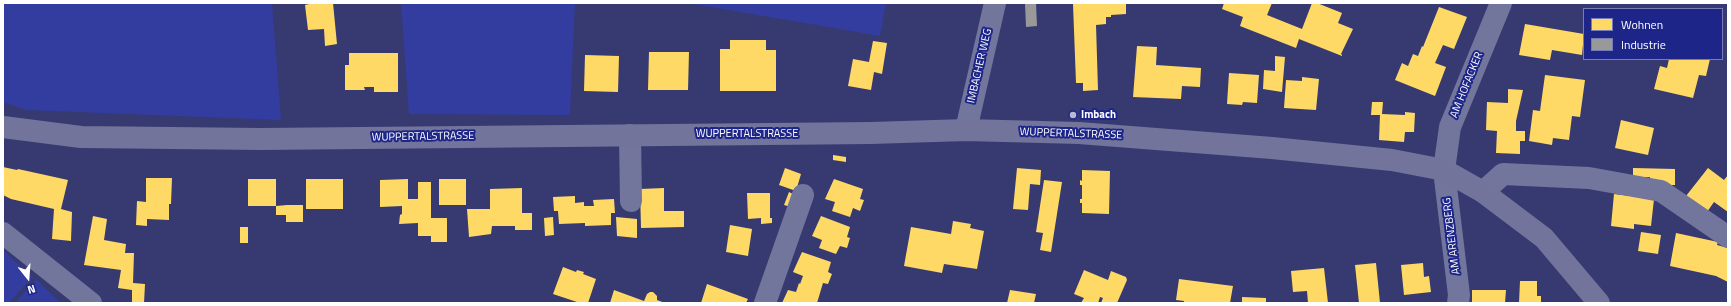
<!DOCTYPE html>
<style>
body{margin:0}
#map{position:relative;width:1731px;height:306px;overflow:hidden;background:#363a70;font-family:"Titillium Web",sans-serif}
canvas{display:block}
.frame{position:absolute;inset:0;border:4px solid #fff;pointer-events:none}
.legend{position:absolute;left:1583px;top:8px;width:140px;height:52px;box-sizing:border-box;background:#1d2588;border:1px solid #777cb8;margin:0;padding:5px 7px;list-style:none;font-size:12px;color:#fff}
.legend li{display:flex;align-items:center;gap:8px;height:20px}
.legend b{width:20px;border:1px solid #777cb8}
.north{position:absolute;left:8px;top:258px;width:40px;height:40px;-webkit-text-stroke:3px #1d2588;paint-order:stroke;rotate:163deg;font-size:11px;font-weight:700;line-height:16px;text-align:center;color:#fff}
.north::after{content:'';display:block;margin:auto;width:14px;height:18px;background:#fff;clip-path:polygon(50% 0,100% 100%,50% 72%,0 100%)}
</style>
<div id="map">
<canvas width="1731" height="306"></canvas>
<div class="frame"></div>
<ul class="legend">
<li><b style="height:11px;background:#ffd966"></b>Wohnen</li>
<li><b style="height:11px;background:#999"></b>Industrie</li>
</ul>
<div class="north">N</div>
</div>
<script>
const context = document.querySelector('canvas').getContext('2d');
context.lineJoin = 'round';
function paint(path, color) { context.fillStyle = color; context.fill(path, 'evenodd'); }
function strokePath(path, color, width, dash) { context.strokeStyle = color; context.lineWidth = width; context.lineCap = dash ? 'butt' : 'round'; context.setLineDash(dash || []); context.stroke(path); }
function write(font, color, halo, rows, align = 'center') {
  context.font = font + ' "Titillium Web",sans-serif'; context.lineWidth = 4; context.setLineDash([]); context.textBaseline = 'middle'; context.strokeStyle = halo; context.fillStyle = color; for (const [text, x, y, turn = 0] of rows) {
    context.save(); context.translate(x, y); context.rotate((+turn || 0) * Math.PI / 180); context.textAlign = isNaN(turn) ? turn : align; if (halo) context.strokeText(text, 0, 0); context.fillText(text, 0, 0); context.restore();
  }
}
const green = new Path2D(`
 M 3,3 L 272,3 L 281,120 L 26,110 L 3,102 Z
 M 401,3 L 575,3 L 570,115 L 409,114 Z
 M 688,3 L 886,3 L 880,36 Z
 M 3,250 L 32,277 L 9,303 L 3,303 Z
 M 36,279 L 61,303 L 15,303 Z`);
const homes = new Path2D(`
 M 313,3 L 333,3 L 337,44 L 325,46 L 324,29 L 308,30 L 305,5 Z
 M 1126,3 L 1126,14 L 1111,15 L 1111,17 L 1106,17 L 1106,24 L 1096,25 L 1098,90 L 1083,91 L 1083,83 L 1076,83 L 1073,4 Z
 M 1224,3 L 1272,3 L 1267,15 L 1302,29 L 1312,3 L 1317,3 L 1342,13 L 1338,23 L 1353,29 L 1341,54 L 1342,55 L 1342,56 L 1299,39 L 1296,48 L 1240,26 L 1243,17 L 1222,9 Z
 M 1439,7 L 1467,17 L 1454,49 L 1443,45 L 1435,63 L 1446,67 L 1435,96 L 1395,80 L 1402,63 L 1408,66 L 1413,54 L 1418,56 L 1422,46 L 1423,47 Z
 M 1525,24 L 1584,34 L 1582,55 L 1552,50 L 1550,60 L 1519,55 Z
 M 730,40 L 766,40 L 766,50 L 776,50 L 776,91 L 720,91 L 720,49 L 730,49 Z
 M 873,41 L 887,43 L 882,74 L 874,72 L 871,90 L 848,86 L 853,59 L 869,62 Z
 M 1137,46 L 1157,47 L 1156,65 L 1201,68 L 1200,87 L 1182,86 L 1181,99 L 1133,97 Z
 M 649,52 L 689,52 L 688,90 L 648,90 Z
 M 349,53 L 398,53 L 398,92 L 374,92 L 374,87 L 364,87 L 365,90 L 345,90 L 345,65 L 349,65 Z
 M 585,55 L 619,56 L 618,92 L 584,91 Z
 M 1275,56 L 1285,57 L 1282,92 L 1263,89 L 1264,70 L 1275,71 Z
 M 1669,59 L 1710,59 L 1706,76 L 1699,75 L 1693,98 L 1654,89 L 1660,66 L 1667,68 Z
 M 1229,73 L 1259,75 L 1257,103 L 1243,102 L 1242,105 L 1227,104 Z
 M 1545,75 L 1585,80 L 1580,117 L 1572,116 L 1569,140 L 1553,138 L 1552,145 L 1529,141 L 1533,110 L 1540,111 Z
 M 1302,77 L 1319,79 L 1316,110 L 1284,108 L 1286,80 L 1302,81 Z
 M 1508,89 L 1523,90 L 1516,121 L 1516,131 L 1525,131 L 1525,141 L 1520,141 L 1520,154 L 1496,153 L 1497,131 L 1486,130 L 1487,102 L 1508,103 Z
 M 1372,102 L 1383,102 L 1382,114 L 1405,115 L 1405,112 L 1415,113 L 1414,132 L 1405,132 L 1404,142 L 1379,140 L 1380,115 L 1371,115 Z
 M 1621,120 L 1654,128 L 1648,155 L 1615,148 Z
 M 833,155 L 846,157 L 846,162 L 833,160 Z
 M 3,167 L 17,170 L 18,169 L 68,180 L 61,209 L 72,212 L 71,241 L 52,239 L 54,209 L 11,199 L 3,195 Z
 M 785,168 L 801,174 L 796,191 L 779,185 Z
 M 1017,168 L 1041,170 L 1040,185 L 1030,184 L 1028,210 L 1013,209 Z
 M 1633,168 L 1675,169 L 1675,185 L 1650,185 L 1650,177 L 1633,177 Z
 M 1708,168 L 1724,180 L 1728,175 L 1728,212 L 1714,202 L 1707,212 L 1686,196 Z
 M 1082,170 L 1110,171 L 1109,214 L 1082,213 L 1082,203 L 1080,203 L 1080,199 L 1082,199 L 1082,185 L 1080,185 L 1080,180 L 1082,181 Z
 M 146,178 L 172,178 L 171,204 L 169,204 L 169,220 L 147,219 L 147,226 L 136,225 L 137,201 L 146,202 Z
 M 248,179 L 276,179 L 276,206 L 248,206 Z
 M 306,179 L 343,179 L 343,209 L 306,209 Z
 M 408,179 L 408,199 L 418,199 L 418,182 L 431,182 L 431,218 L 447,218 L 447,242 L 431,242 L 431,236 L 418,236 L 418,223 L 399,224 L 400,215 L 402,214 L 402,206 L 380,207 L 380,180 Z
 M 439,179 L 466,179 L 466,205 L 439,205 Z
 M 834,179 L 863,189 L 860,199 L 864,200 L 860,211 L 853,208 L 850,217 L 832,211 L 835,202 L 825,199 Z
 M 1044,180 L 1062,182 L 1051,252 L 1040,250 L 1043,233 L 1036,232 Z
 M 522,188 L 522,213 L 532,213 L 532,230 L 515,230 L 515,226 L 492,226 L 491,234 L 469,237 L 467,209 L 490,209 L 490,189 Z
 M 664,188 L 664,211 L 684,211 L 684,227 L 641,228 L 640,189 Z
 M 789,192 L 795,195 L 791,207 L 784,205 Z
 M 747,193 L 770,193 L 770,218 L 772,218 L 772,223 L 761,224 L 761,218 L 748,219 Z
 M 1614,194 L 1654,199 L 1651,226 L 1634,224 L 1634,229 L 1611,226 Z
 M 575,196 L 575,203 L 584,202 L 584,206 L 594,206 L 593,200 L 614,199 L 615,213 L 611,213 L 611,225 L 585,226 L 585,223 L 559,224 L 558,211 L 554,211 L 553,197 Z
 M 287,205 L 303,205 L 303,222 L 286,222 L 286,215 L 276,215 L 276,206 Z
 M 93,216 L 107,219 L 104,240 L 126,244 L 125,253 L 134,253 L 133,283 L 145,284 L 144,303 L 132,303 L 132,290 L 118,288 L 121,270 L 84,265 Z
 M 821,216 L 850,227 L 847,237 L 850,238 L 847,248 L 840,246 L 836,254 L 819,248 L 822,240 L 812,236 Z
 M 553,217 L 554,235 L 545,236 L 544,218 Z
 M 616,217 L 637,219 L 637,238 L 617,236 Z
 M 953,221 L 971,224 L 970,228 L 984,231 L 977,269 L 944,264 L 942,273 L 904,266 L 911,227 L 951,234 Z
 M 730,225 L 752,229 L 748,256 L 726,252 Z
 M 240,227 L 248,227 L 248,243 L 240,243 Z
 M 1641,232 L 1661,235 L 1658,254 L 1638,251 Z
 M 1676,233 L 1718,242 L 1717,245 L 1728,248 L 1728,282 L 1716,276 L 1670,266 Z
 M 802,252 L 831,262 L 828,272 L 832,274 L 828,284 L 823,283 L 817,303 L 782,303 L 788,290 L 796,292 L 799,283 L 800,284 L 803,276 L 793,272 Z
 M 1376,263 L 1380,303 L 1359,303 L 1355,265 Z
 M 1423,263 L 1424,277 L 1429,276 L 1431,292 L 1404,295 L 1401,265 Z
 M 563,267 L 576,272 L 577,270 L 584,272 L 583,274 L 596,279 L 588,303 L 580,303 L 553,294 Z
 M 1324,268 L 1328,303 L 1308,303 L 1307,291 L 1293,292 L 1291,271 Z
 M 1084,270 L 1108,280 L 1111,271 L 1126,277 L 1127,280 L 1117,303 L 1101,303 L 1103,298 L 1100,297 L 1098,303 L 1081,303 L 1084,298 L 1074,294 Z
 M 1179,279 L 1233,286 L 1230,303 L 1184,303 L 1184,301 L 1176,300 Z
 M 1520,281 L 1537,281 L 1537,296 L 1541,296 L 1541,303 L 1519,303 Z
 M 707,284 L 748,299 L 746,303 L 701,303 Z
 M 614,290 L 644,301 L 647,294 L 650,292 L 653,292 L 657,296 L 657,300 L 665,303 L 610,303 Z
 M 1010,290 L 1036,294 L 1034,303 L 1007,303 Z
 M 1472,290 L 1506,290 L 1505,303 L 1472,303 Z
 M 1242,297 L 1266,298 L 1266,303 L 1242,303 Z`);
const industry = new Path2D(`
 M 1036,3 L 1037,26 L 1026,27 L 1025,4 Z`);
const minor = new Path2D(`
 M 966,130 L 995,3
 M 630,135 L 631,201
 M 1483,192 L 1503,174 L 1589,178 L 1661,191 L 1728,237
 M 3,233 L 91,303
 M 765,303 L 803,195
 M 1458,303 L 1459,295 L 1444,170 L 1450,127 L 1501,3`);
const major = new Path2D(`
 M 3,127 L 81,137 L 261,139 L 871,133 L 966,130 L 1079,133 L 1272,148 L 1392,160 L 1444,170 L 1483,192 L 1544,238 L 1599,303`);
const markers = [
 [1073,115,4,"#b9bacd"]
];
const streetNames = [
 ["IMBACHER WEG",980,66,-77],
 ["AM HOFACKER",1467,85,-68],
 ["WUPPERTALSTRASSE",747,134],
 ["WUPPERTALSTRASSE",1071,134,2],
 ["WUPPERTALSTRASSE",423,137,-1],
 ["AM ARENZBERG",1452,236,-97]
];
const poiNames = [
 ["Imbach",1081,115]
];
paint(green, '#333da0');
paint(homes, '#ffd966');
paint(industry, '#999');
strokePath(minor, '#72769d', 22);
strokePath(major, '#72749b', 22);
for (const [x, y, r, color] of markers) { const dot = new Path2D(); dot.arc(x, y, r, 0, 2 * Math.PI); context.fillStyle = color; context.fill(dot); strokePath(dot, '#1d2588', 1.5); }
write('11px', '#fff', '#1d2588', streetNames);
write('bold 11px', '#fff', '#1d2588', poiNames, 'left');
</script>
